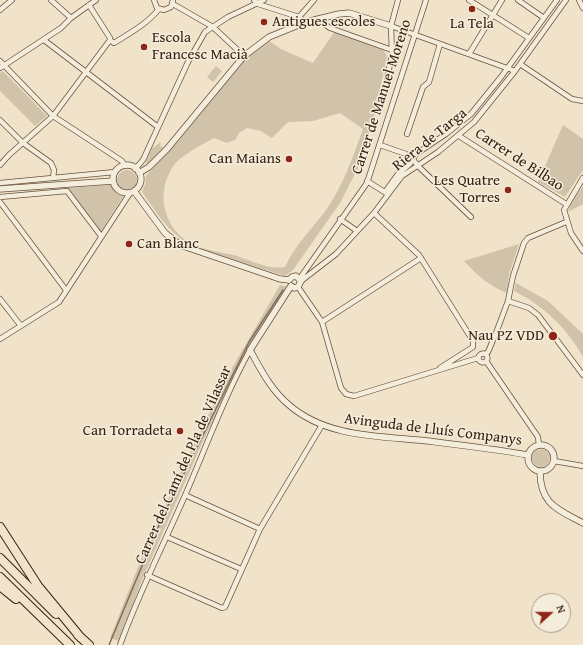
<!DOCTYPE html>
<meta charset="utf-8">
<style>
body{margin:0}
#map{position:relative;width:583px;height:645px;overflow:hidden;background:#f0e3c9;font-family:"Gentium Book Plus",serif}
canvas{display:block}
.north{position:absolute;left:531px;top:593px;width:40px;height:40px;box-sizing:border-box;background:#f5eddc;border:1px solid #aa9b8a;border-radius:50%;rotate:69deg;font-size:11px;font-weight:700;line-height:16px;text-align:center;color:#392110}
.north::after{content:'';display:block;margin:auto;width:14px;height:18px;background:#8f2418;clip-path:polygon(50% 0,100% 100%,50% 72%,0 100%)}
</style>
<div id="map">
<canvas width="583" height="645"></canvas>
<div class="north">N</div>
</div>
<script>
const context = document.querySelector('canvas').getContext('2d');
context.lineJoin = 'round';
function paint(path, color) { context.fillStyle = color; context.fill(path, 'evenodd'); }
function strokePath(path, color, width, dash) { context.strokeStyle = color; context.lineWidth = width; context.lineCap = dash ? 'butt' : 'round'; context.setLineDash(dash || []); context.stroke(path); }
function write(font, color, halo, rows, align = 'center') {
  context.font = font + ' "Gentium Book Plus",serif'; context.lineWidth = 3; context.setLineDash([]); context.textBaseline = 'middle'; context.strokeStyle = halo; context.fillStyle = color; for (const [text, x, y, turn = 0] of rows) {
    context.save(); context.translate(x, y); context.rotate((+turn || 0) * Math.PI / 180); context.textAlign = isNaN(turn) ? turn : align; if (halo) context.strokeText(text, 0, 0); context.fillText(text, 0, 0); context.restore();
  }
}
const green = new Path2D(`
 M 335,31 L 382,48 L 387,56 L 376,109 L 361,162 L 340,203 L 293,270 L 285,276 L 191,246 C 168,232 157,213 142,192 L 145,185 L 146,176 L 183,135 L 247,57 L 268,40 L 281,49 L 313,63 ZM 340,113 L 363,129 C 353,157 343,186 326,210 C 312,229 295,245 285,267 C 269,270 252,261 237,256 C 223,252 203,251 190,243 C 162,227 155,189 175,164 C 182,155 203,144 214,138 L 227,143 L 235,140 L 239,133 L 247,128 L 261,131 L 272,138 L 288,122 L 313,121 Z
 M 216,66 L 222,71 L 213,82 L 207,77 Z
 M 3,71 L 47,116 L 35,126 L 0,91 L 0,73 Z
 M 563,125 L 583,139 L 583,170 L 565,197 L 538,182 Z
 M 161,142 L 160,146 L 164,148 L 149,165 L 146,162 L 152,148 Z
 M117 180a10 10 0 1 1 20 0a10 10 0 1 1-20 0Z
 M 110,185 L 116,192 L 124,195 L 100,233 L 68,188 Z
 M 583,186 L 583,204 L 568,212 L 571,204 Z
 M 519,244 L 509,274 L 507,293 C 489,286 477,275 464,261 Z
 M 516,283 L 548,301 L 583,334 L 583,357 C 567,328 543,305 514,291 Z
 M 280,285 L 288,287 L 249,348 L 203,441 L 142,580 L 119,641 L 110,638 L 142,557 L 180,473 L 228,375 Z
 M532 458a9 9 0 1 1 18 0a9 9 0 1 1-18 0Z`);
const stream = new Path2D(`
 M 109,645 L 162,518 L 249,342 L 283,290`);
const minor = new Path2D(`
 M 51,0 L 71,18
 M 154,0 L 157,8 L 164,10 L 171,7 L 173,0
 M 254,0 L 258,4 L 299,17 L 304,23
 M 469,0 L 529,38
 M 518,0 L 544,18
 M 579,0 L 583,8
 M 173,4 L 213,27 L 244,56
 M 0,10 L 12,0
 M 299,17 L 314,0
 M 317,19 L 330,28 L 392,50
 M 391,26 L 515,71
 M 44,40 L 158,127
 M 110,40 L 114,43 C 130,33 147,24 159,9
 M 469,54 L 502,0
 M 0,61 L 53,116 L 122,161 L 125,166
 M 520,64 L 572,99 L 583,101
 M 0,68 L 61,28 L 71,18 L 96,0
 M 387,78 L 392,55 L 391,26 L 398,0
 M 0,120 L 23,143 L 51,163 L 54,170 L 53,178
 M 407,134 L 423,87 L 429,82 L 440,44
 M 459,136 L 566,204
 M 380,145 L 406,154 L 412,158 L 418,166 L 471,217
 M 0,165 L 9,155 L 53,116 L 110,40 L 110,38 L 89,5
 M 135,169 L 143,160 L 188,62 L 205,32 L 228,17 L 264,0
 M 583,178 L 564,210 L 571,233 L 583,251
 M 367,181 L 386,193
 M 0,183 L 115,172
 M 385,192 L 398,174 L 410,164 L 416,154 L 446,134 L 471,114 L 501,77 L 557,0
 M 0,197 L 67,191 L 101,236
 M 0,202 L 66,290
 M 374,213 L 419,255 L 473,341 L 473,347 L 440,368
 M 340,219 L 357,231
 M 300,278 L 367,183 L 426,0
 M 301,281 L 336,254 L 374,213 L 402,176 L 438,152 L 474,122 L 515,71 L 566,0
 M 298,287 L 322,322 L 341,388 L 346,394 L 354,396 L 478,358
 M 0,299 L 21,326
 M 508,301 L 529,308 L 538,315 L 583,375
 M 322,322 L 421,258
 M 0,339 L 59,302 L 130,193
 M478.5 358a4.5 4.5 0 1 1 9 0a4.5 4.5 0 1 1-9 0Z
 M 485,354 L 488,352 L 496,333 L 508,301 L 513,276 L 524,243 L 528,238 L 566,222
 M 486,361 L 538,437 L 539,445
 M 554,461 L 583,466
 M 185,495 L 260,529
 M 167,537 L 241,569
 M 147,575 L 222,608 L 225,607 L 260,529 L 322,425
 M 120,645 C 138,595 162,548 183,500 C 205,450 224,397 250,350`);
const tertiary = new Path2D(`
 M113 179a14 14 0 1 1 28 0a14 14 0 1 1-28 0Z
 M 139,173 L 149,167 L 167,149 L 244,56 L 269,37 L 306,22 L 339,14 L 349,13 L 391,26
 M 0,189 L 113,181
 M 134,191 L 165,233 L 180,245 L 280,279 L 289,280
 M 289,280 L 292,277 L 296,276 L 301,281 L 298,287 L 294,288 L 291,286
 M 291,286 L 250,350 C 261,370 271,390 289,405 C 327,438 381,436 428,441 C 461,445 495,449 528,455
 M528 458a13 13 0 1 1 26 0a13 13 0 1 1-26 0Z
 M 540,471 C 540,504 557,509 583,523`);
const motorway = new Path2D(`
 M 0,527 L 38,586 L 81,638
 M 0,558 L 56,614
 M 0,577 L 70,645
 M 0,586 L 16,599
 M 78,635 L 89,645`);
const markers = [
 [472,9,4,"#8f2418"],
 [264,22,4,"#8f2418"],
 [144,47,4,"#8f2418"],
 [289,159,4,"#8f2418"],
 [508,190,4,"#8f2418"],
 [129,244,4,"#8f2418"],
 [553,336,5,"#8f2418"],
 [180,431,4,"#8f2418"]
];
const poiNames = [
 ["Antigues escoles",272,22,"left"],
 ["La Tela",472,24,"center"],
 ["Escola",152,38,"left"],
 ["Francesc Macià",152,55,"left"],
 ["Can Maians",281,159],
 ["Les Quatre",500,181],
 ["Torres",500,198],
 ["Can Blanc",137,244,"left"],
 ["Nau PZ VDD",544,336],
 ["Can Torradeta",172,431]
];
const streetNames = [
 ["Carrer de Manuel Moreno",382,97,-72],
 ["Riera de Targa",430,140,-39],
 ["Carrer de Bilbao",519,160,33],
 ["Avinguda de Lluís Companys",433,430,7],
 ["Carrer del Camí del Pla de Vilassar",184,465,-66]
];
paint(green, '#d1c2aa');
strokePath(stream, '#826e59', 1.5);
strokePath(minor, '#67523e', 6);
strokePath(tertiary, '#67523e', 7);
strokePath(motorway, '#392110', 10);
strokePath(minor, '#f5eddc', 4.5);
strokePath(tertiary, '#f5eddc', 5.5);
strokePath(motorway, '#f0e3c9', 8);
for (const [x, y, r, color] of markers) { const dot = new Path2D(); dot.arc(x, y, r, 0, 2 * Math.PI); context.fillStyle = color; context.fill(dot); strokePath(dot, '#f5eddc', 1.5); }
write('15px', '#392110', '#f5eddc', poiNames, 'right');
write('15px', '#392110', '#f5eddc', streetNames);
</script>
